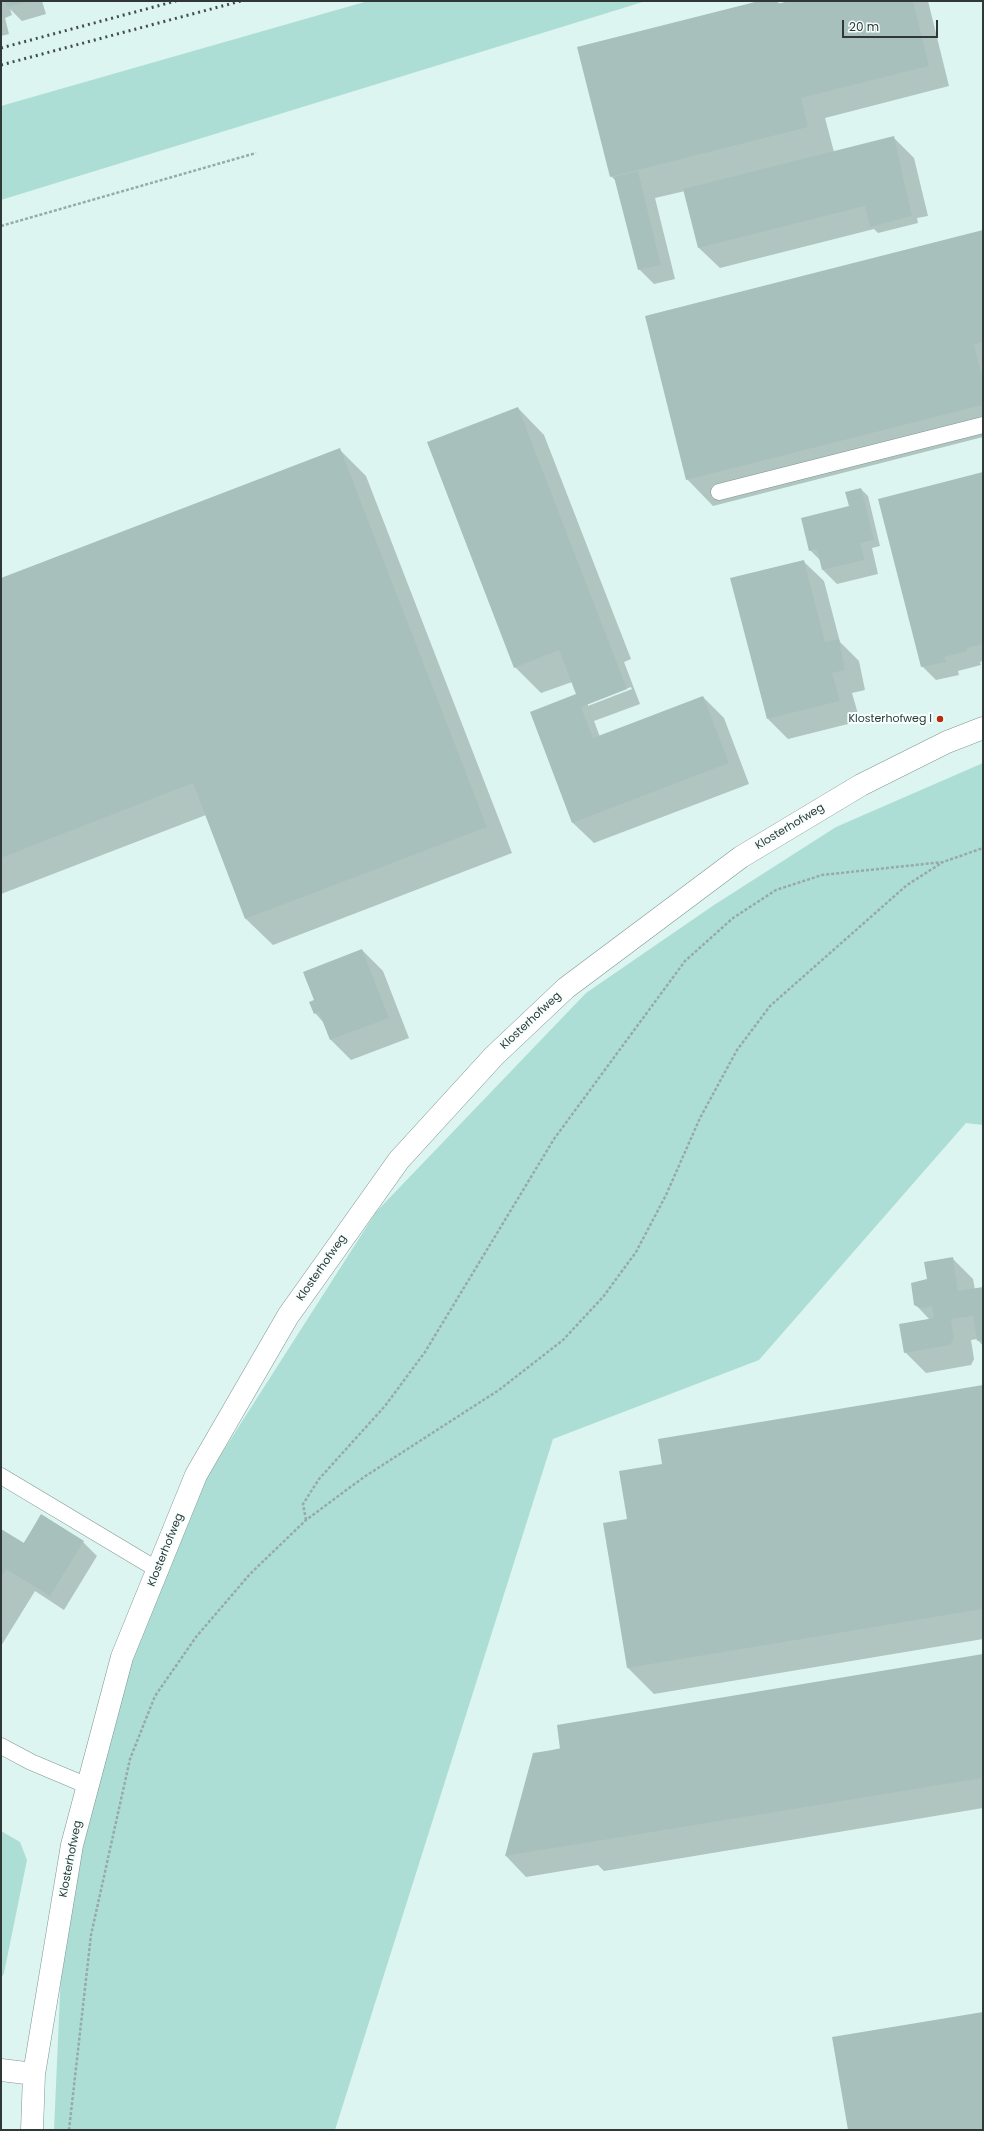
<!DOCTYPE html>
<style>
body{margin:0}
#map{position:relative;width:984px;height:2131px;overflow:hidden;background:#dcf5f0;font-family:Poppins,sans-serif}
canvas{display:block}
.frame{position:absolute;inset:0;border:2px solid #2f3837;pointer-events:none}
.scale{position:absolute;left:842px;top:20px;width:96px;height:18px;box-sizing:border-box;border:2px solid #2f3837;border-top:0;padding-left:5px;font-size:12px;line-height:14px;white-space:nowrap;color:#2f3837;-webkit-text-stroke:3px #f5fffd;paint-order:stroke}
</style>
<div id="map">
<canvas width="984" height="2131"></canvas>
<div class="frame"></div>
<div class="scale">20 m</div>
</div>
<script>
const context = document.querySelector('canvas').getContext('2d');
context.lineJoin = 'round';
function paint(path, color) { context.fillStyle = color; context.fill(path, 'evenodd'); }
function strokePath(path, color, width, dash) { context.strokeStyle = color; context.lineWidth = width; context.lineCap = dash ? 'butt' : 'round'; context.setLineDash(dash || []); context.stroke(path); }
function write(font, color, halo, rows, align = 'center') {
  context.font = font + ' Poppins,sans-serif'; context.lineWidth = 4; context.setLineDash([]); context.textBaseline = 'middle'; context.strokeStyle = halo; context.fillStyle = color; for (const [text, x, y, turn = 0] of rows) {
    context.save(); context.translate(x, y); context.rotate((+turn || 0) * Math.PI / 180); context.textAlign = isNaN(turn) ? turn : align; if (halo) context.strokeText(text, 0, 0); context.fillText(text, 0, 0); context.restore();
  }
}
const green = new Path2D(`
 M 368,1 L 646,1 L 1,200 L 1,106 Z
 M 983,763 L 983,1125 L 966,1123 L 759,1360 L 553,1439 L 335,2130 L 54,2130 L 66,1857 L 179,1520 L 376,1212 L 586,993 L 714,905 L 836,827 Z
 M 1,1831 L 20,1842 L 27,1860 L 4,1973 L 1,1979 Z`);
const shadow = new Path2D(`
 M 1,1 L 42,1 L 46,14 L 22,21 L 10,9 L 12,15 L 5,18 L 9,34 L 1,36 Z
 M 763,1 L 777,1 L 780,4 L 793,1 L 928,1 L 949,86 L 825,118 L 834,152 L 893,137 L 914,158 L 928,216 L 917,218 L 918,223 L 878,233 L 874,229 L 720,268 L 699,248 L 685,191 L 655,198 L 675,279 L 654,284 L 639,269 L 617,182 L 611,176 Z
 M 983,231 L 983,437 L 713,506 L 687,479 Z
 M 518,408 L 544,435 L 631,659 L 624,662 L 640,704 L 594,721 L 600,737 L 703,697 L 724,718 L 749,784 L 594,843 L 573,823 L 531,712 L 577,695 L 572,682 L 541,693 L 515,667 ZM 631,687 L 632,689 L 588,706 L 588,704 Z
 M 339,449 L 366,476 L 512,853 L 273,945 L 246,919 L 206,815 L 1,894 L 1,579 Z
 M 983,473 L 983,661 L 980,662 L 981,665 L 958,671 L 959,675 L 936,680 L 922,666 Z
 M 861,489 L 868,496 L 880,546 L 872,548 L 878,574 L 837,584 L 823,570 L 821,561 L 810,550 L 851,507 Z
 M 803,561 L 824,581 L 840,642 L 859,661 L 865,690 L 852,693 L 860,721 L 788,739 L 768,719 Z
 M 362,950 L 383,971 L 409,1038 L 351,1060 L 331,1040 L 324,1023 L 315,1013 Z
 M 952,1258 L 973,1279 L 975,1290 L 983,1288 L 983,1346 L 977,1339 L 971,1340 L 974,1359 L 971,1365 L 926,1373 L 905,1352 L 930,1320 L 915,1304 L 928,1280 Z
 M 983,1386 L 983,1639 L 654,1694 L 628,1668 L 628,1520 L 663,1465 Z
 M 41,1516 L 83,1542 L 97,1556 L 64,1610 L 35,1591 L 1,1646 L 1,1530 L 23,1544 Z
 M 983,1655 L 983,1808 L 604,1871 L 598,1865 L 526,1877 L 506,1856 L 534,1754 Z`);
const building = new Path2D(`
 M 5,1 L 28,1 L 28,2 L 7,7 Z
 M 759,1 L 776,1 L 777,4 L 789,1 L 913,1 L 929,66 L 801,98 L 808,127 L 610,177 L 577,47 Z
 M 894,136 L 912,216 L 870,227 L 865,206 L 698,248 L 683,189 Z
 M 638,171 L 661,265 L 638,270 L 614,177 Z
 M 983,230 L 983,342 L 974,345 L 983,380 L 983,405 L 686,480 L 645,316 Z
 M 518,407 L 627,689 L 581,707 L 593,738 L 703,696 L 729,763 L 572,823 L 530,712 L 576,694 L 559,650 L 514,668 L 427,442 Z
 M 340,448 L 487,827 L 245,919 L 193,783 L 1,858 L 1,578 Z
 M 983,472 L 983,644 L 967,648 L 967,651 L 944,657 L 946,662 L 921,667 L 878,499 Z
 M 861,488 L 874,540 L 860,543 L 865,560 L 822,570 L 817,549 L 809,551 L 801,518 L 849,506 L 845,492 Z
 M 804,560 L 825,642 L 839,639 L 845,670 L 832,673 L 840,701 L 767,719 L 730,578 Z
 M 362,949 L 389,1018 L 330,1040 L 319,1012 L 314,1014 L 309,1002 L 314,1000 L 303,972 Z
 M 953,1257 L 958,1291 L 983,1287 L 983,1340 L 977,1341 L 973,1316 L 951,1319 L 954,1338 L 950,1345 L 904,1353 L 899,1324 L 934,1318 L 932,1306 L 920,1308 L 914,1305 L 911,1283 L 927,1279 L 924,1262 Z
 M 983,1385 L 983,1609 L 627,1668 L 603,1523 L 627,1519 L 619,1471 L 662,1464 L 658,1439 Z
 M 41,1514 L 84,1541 L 50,1596 L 6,1569 L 1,1578 L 1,1529 L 24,1543 Z
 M 983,1654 L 983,1778 L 505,1856 L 533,1753 L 560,1749 L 557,1725 Z
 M 983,2012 L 983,2130 L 848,2130 L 832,2037 Z`);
const path = new Path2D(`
 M 1,226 L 256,153
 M 306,1520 L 303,1504 L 319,1479 L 385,1406 L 425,1352 L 554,1139 L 685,961 L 733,918 L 776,890 L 822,875 L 943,862 L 983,848
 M 69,2130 L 91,1935 L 130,1759 L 155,1696 L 196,1637 L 250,1574 L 306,1520 L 364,1477 L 499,1390 L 563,1340 L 603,1297 L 636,1252 L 666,1195 L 700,1118 L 737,1050 L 770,1006 L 907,885 L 943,862`);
const lane = new Path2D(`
 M 719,492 L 983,425
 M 1,1476 L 158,1570
 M 1,1746 L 31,1762 L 88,1786`);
const street = new Path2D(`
 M 1,2070 L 34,2074
 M 32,2130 L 34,2074 L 72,1845 L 122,1657 L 196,1475 L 288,1316 L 399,1160 L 494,1056 L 566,988 L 741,857 L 861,785 L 947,742 L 983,728`);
const rail = new Path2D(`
 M 1,48 L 176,1
 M 1,65 L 241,1`);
const markers = [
 [940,719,4,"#b72c0a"]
];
const poiNames = [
 ["Klosterhofweg I",932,719]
];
const streetNames = [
 ["Klosterhofweg",790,827,-31],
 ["Klosterhofweg",531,1021,-43],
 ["Klosterhofweg",322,1268,-55],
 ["Klosterhofweg",166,1550,-68],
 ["Klosterhofweg",71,1859,-79]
];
paint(green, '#added6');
paint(shadow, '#0003');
paint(building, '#a8c0bb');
strokePath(lane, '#7f9692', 17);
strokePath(street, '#7f9692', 23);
strokePath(path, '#97aaa6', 2.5, [3, 2]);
strokePath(lane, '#fff', 16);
strokePath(street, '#fff', 22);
strokePath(rail, '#434e4c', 3, [2, 4]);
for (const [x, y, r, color] of markers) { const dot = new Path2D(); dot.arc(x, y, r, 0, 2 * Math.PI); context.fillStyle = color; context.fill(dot); strokePath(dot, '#f5fffd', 1.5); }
write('11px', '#2f3837', '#f5fffd', poiNames, 'right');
write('11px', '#2f3837', '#f5fffd', streetNames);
</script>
